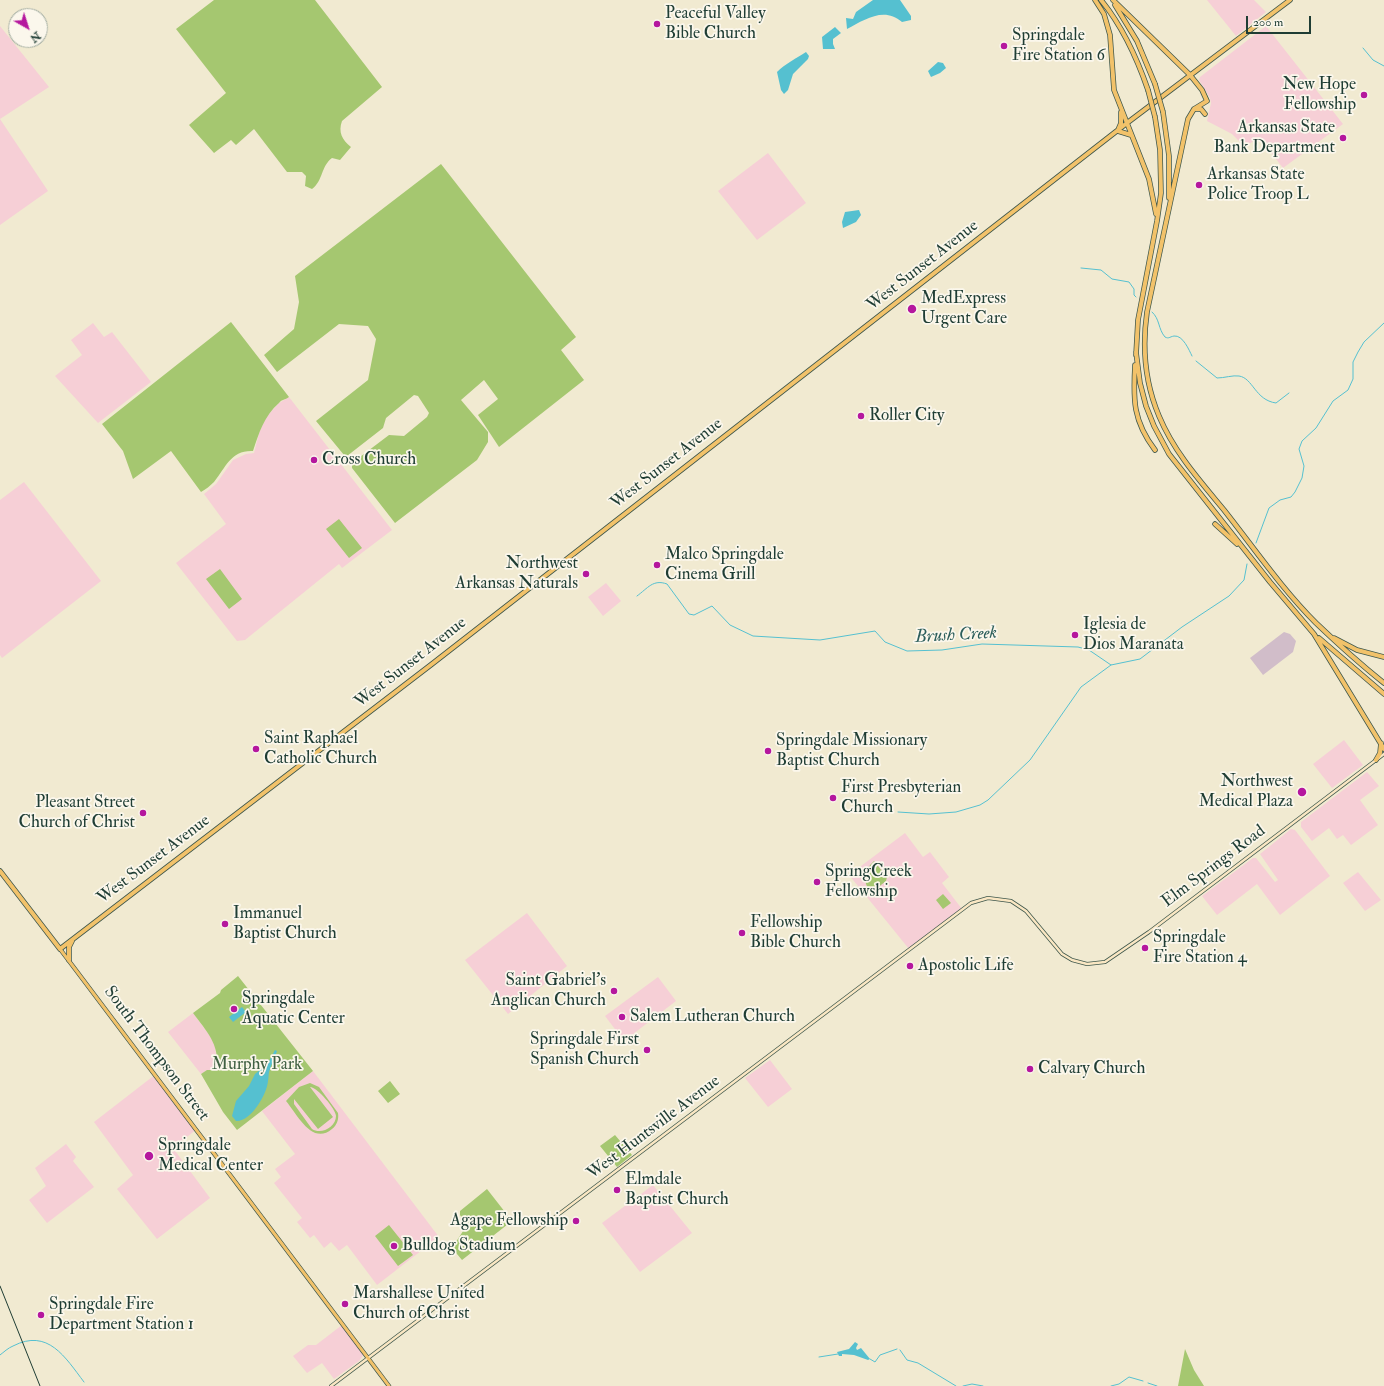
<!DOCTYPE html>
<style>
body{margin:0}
#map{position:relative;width:1384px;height:1386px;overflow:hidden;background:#f1ead1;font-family:"IM FELL Double Pica",serif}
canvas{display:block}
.north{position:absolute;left:8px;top:8px;width:40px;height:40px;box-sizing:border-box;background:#fbf7ec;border:1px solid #a3ada2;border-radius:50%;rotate:141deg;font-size:11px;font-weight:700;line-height:16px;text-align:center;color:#1f3d34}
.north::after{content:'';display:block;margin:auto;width:14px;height:18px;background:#b5179e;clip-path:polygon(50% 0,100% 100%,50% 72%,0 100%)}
.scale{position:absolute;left:1246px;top:16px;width:65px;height:18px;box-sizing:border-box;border:2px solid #1f3d34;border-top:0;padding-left:5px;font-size:12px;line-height:14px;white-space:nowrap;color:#1f3d34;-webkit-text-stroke:3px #fbf7ec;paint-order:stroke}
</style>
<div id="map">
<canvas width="1384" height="1386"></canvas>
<div class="north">N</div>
<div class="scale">200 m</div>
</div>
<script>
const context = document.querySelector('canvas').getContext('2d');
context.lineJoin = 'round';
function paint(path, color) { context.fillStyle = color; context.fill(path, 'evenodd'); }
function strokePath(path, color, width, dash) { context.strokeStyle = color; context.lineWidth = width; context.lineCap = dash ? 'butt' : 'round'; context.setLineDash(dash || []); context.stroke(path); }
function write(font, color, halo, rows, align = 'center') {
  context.font = font + ' "IM FELL Double Pica",serif'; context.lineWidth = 3.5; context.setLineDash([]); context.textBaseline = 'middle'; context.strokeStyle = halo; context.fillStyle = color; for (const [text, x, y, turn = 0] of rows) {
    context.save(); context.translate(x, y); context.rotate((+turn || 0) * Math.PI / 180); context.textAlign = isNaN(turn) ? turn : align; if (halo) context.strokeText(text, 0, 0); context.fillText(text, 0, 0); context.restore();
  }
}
const built = new Path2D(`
 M 1207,0 L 1254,0 L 1266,12 L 1236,36 Z
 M 0,26 L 49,87 L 0,119 L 48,191 L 0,225 Z
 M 1266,26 L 1343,124 L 1283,168 L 1259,137 L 1245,147 L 1232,134 L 1207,121 L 1211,103 L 1210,98 L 1199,80 L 1200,77 Z
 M 768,153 L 806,203 L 757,240 L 718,191 Z
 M 93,323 L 104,337 L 112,332 L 151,382 L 98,423 L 55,376 L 82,355 L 71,340 Z
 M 289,397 L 392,530 L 342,568 L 339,564 L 245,640 L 237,641 L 176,563 L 226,524 L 204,494 L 216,484 L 233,460 L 246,454 L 254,453 L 259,433 L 266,417 L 279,403 Z
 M 24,482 L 101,581 L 2,658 L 0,655 L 0,500 Z
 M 606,583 L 621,601 L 603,616 L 588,597 Z
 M 1344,740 L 1363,765 L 1332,788 L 1313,764 Z
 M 1367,772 L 1379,786 L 1360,800 L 1378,825 L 1351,845 L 1343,835 L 1337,839 L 1329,828 L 1312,841 L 1301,827 L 1301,822 Z
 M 1291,829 L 1295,830 L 1330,876 L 1280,915 L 1257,884 L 1217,915 L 1202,896 L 1253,858 L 1256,858 L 1275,882 L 1278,880 L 1260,854 Z
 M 905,833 L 923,857 L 930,852 L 949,877 L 942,883 L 962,909 L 909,949 L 849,875 Z
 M 1358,872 L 1381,900 L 1365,911 L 1343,883 Z
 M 527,913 L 567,966 L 508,1014 L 465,960 Z
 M 658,977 L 676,1001 L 624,1041 L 605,1016 Z
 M 193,1013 L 214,1041 L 217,1060 L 217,1068 L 214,1070 L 205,1072 L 201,1074 L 168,1032 Z
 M 770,1060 L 792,1089 L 768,1107 L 745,1078 Z
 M 313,1071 L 439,1237 L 377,1285 L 347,1245 L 339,1251 L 331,1242 L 324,1248 L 314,1235 L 310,1238 L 297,1222 L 302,1218 L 274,1183 L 281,1177 L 275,1169 L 295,1154 L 262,1111 Z
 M 156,1074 L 197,1129 L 173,1148 L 210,1198 L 157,1239 L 117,1189 L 133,1175 L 94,1122 Z
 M 66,1144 L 76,1157 L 73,1161 L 94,1187 L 47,1223 L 29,1200 L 46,1186 L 35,1168 Z
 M 653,1185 L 692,1233 L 640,1272 L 602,1223 Z
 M 342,1325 L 364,1354 L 359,1361 L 334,1379 L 322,1363 L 307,1373 L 293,1356 L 308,1345 L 316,1345 Z`);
const industrial = new Path2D(`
 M 1284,632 L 1290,634 L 1296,641 L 1293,652 L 1263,675 L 1250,658 Z`);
const green = new Path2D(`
 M 214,0 L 315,0 L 382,87 L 342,121 C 338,132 342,140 351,147 L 340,160 L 332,158 C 321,166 323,181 312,189 L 305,186 L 306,176 L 302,172 L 287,172 L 254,129 L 236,145 L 231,140 L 214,153 L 189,125 L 226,93 L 176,29 Z
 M 441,164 L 576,337 L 561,350 L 584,380 L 499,447 L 478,415 L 498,399 L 484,380 L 461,400 L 488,432 L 488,442 L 477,460 L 395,523 L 352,468 L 352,463 L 389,435 L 404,436 L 427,417 L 429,413 L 418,396 L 414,395 L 386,418 L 383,428 L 347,456 L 344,455 L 316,421 L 368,380 L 376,339 L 368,326 L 339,324 L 277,372 L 264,355 L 294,329 L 299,302 L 295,276 Z
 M 231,322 L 289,397 C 285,400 282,399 279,403 C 264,416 259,433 253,451 C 231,450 226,467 214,482 C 210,486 206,489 201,492 L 171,451 L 133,479 L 123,451 L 102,424 Z
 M 339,519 L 362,548 L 349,558 L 326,529 Z
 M 220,569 L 242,599 L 229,609 L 206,579 Z
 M 874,861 L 887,877 L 886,881 L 871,893 C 862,881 863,871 874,861 Z
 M 943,894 L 951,903 L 943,909 L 936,900 Z
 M 238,976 L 313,1071 L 237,1130 L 223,1112 L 201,1074 L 207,1070 L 214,1070 L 217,1068 C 219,1043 207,1032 193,1013 L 220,993 L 221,990 Z
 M 390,1081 L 400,1094 L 388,1103 L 378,1091 Z
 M 310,1083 L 319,1087 L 338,1113 C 339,1119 337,1125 332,1129 C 312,1146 297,1114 286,1101 L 299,1087 ZM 310,1087 C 317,1087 336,1109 336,1116 C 336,1127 321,1135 312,1129 L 294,1104 L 294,1099 L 318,1129 L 333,1117 Z
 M 615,1135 L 632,1155 L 617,1167 L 600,1146 Z
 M 487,1189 L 512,1221 L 462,1260 L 452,1248 L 467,1225 L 460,1215 L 460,1211 Z
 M 389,1225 L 413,1255 L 398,1266 L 375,1236 Z
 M 1185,1349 L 1194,1370 L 1204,1386 L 1178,1386 Z`);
const water = new Path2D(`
 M 873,0 L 900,0 L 911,16 L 911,20 L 902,22 C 884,6 864,20 847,29 L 846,18 L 853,19 L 856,12 Z
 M 835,27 L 841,33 L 833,39 L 833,44 L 835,49 L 823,49 L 822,37 Z
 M 806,52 L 809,56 L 808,59 L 793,74 L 788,90 L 784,94 L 781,90 L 777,72 C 785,64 797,58 806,52 Z
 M 938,62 L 943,63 L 946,68 L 940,73 L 931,77 L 928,71 Z
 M 859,210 L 861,215 L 856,222 L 843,228 L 842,222 L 845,212 Z
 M 242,1007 L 246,1012 L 233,1022 L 229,1017 Z
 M 275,1050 L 277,1051 C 275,1057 272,1063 270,1069 C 268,1073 269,1077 268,1081 C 267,1094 251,1122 236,1121 L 232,1116 L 236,1101 L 249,1086 L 255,1074 L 268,1063 Z
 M 855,1342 L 858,1344 L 856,1348 L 857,1350 L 861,1348 L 870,1359 L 868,1360 L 854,1355 L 842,1354 L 842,1356 L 839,1356 L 837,1352 L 849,1349 Z`);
const stream = new Path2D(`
 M 1363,48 L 1373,60 L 1384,66
 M 1081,268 L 1101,270 L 1112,279 L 1129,282 L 1134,289 L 1134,295 L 1136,297
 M 1152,312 C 1160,319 1158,329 1165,337 C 1169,339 1169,337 1174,336 C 1183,335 1189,350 1192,356
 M 1196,361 L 1217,378 C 1224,378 1233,375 1239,376 C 1253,378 1255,400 1276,403 L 1289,393
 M 1256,543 L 1269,508 L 1280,500 L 1291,497 L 1295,492 L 1302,478 L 1304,466 L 1299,449 L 1302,441 L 1316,428 L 1333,401 L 1348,390 L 1353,379 L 1353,362 L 1358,352 L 1364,342 L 1384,323
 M 637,596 C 648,588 653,579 667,584 L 689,614 L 694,615 L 712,606 L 730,625 L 753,636 L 820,640 L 875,631 L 885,642 L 907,651 L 942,650 L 982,644 L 1078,647 L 1089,650 L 1111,665 L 1140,659 L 1182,627 L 1229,596 L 1244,580 L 1247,564
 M 888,811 L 893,811
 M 898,812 L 929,814 L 956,812 L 980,805 L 988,800 L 1030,760 L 1081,687 L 1111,665
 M 900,1350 L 907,1360 L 918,1363 L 956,1386
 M 0,1355 C 4,1352 8,1348 13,1346 C 48,1328 65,1357 84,1382
 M 819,1357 L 838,1354
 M 870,1359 L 875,1362 L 880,1355 L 897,1349
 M 1148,1383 L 1157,1386
 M 963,1386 L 972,1384 L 983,1386
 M 1111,1386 L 1119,1384 L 1129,1377 L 1143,1381`);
const secondary = new Path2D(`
 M 331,1386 L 971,903 L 988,898 L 1011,901 L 1026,911 L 1062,954 L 1072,960 L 1087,964 L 1105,962 L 1149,932 L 1384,754`);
const primary = new Path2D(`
 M 60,949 L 389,1386`);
const highway = new Path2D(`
 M 1095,0 L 1104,14 L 1110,35 L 1114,90 L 1149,179 L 1156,214
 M 1101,0 C 1123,27 1137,58 1148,90
 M 1113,0 L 1190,75 L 1202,90 L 1207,101 L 1194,109 L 1188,119 L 1147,312 C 1142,347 1145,383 1159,416 C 1174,452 1200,481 1224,510 C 1254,548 1282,589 1316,623 C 1338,644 1360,664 1384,683
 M 1115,5 L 1137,41 L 1155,84
 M 1194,109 L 1201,109 L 1205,114
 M 1163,112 L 1169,156 L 1169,198
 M 1118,130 L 1121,123 L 1121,112
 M 1118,131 L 1131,135
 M 1136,352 L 1140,383 L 1146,406 L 1154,426 L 1169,454 L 1270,582 L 1314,634 L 1384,749
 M 1136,355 L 1138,320 L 1157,221 L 1161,193 L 1160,150 L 1155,117
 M 1135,365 C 1133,400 1133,421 1155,450
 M 1215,524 L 1237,544
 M 1319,638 L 1384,694
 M 1334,638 L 1357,650 L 1384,657
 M 1376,760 L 1380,753 L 1381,743
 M 0,871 L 60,949 L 432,664 L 1127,123 L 1290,0
 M 69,960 L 69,947 L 72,941`);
const rail = new Path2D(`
 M 0,1286 L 40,1386`);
const highwayBridge = new Path2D(`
 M 1155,84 L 1163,112
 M 1148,90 L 1155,117`);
const markers = [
 [657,24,4,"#b5179e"],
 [1004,46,4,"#b5179e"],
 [1364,95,4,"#b5179e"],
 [1343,138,4,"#b5179e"],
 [1199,185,4,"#b5179e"],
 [912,309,5,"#b5179e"],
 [861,416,4,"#b5179e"],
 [314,460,4,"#b5179e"],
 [657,565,4,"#b5179e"],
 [586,574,4,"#b5179e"],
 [1075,635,4,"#b5179e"],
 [256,749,4,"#b5179e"],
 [768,751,4,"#b5179e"],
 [1302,792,5,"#b5179e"],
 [833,798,4,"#b5179e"],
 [143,813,4,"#b5179e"],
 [817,882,4,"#b5179e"],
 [225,924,4,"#b5179e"],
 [742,933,4,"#b5179e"],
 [1145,948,4,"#b5179e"],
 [910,966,4,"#b5179e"],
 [614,991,4,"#b5179e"],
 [234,1009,4,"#b5179e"],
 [622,1017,4,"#b5179e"],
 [647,1050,4,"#b5179e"],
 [1030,1069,4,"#b5179e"],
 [149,1156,5,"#b5179e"],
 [617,1190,4,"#b5179e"],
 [576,1221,4,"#b5179e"],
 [394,1246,4,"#b5179e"],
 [345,1304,4,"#b5179e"],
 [41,1315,4,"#b5179e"]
];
const poiNames = [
 ["Peaceful Valley",665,14],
 ["Bible Church",665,34],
 ["Springdale",1012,36],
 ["Fire Station 6",1012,56],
 ["New Hope",1356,85,"right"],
 ["Fellowship",1356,105,"right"],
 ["Arkansas State",1335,128,"right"],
 ["Bank Department",1335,148,"right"],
 ["Arkansas State",1207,175],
 ["Police Troop L",1207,195],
 ["MedExpress",921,299],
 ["Urgent Care",921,319],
 ["Roller City",869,416],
 ["Cross Church",322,460],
 ["Malco Springdale",665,555],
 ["Cinema Grill",665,575],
 ["Northwest",578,564,"right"],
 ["Arkansas Naturals",578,584,"right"],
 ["Iglesia de",1083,625],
 ["Dios Maranata",1083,645],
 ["Saint Raphael",264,739],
 ["Catholic Church",264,759],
 ["Springdale Missionary",776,741],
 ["Baptist Church",776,761],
 ["Northwest",1293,782,"right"],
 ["Medical Plaza",1293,802,"right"],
 ["First Presbyterian",841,788],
 ["Church",841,808],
 ["Pleasant Street",135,803,"right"],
 ["Church of Christ",135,823,"right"],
 ["SpringCreek",825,872],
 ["Fellowship",825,892],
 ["Immanuel",233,914],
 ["Baptist Church",233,934],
 ["Fellowship",750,923],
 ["Bible Church",750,943],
 ["Springdale",1153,938],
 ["Fire Station 4",1153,958],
 ["Apostolic Life",918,966],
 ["Saint Gabriel's",606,981,"right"],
 ["Anglican Church",606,1001,"right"],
 ["Springdale",242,999],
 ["Aquatic Center",242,1019],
 ["Salem Lutheran Church",630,1017],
 ["Springdale First",639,1040,"right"],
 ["Spanish Church",639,1060,"right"],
 ["Calvary Church",1038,1069],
 ["Springdale",158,1146],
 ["Medical Center",158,1166],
 ["Elmdale",625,1180],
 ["Baptist Church",625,1200],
 ["Agape Fellowship",568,1221,"right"],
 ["Bulldog Stadium",402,1246],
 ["Marshallese United",353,1294],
 ["Church of Christ",353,1314],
 ["Springdale Fire",49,1305],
 ["Department Station 1",49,1325]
];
const streetNames = [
 ["West Sunset Avenue",923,266,-38],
 ["West Sunset Avenue",667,464,-38],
 ["West Sunset Avenue",411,663,-38],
 ["West Sunset Avenue",154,860,-37],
 ["Elm Springs Road",1214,867,-37],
 ["South Thompson Street",156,1054,53],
 ["West Huntsville Avenue",654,1128,-37]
];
const parkNames = [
 ["Murphy Park",257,1065]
];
const waterNames = [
 ["Brush Creek",956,636,-3]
];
paint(built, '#f6cfd6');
paint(industrial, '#d1bdc9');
paint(green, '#a5c770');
paint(water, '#55c0d0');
strokePath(stream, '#55c0d0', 1);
strokePath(secondary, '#3e574c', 4);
strokePath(primary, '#3e574c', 4.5);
strokePath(highway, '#3e574c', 5.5);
strokePath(secondary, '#fae7c3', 2.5);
strokePath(primary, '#f2c26a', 3);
strokePath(highway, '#f2c26a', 4);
strokePath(rail, '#1f3d34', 1);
strokePath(highwayBridge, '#3e574c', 5.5, []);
strokePath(highwayBridge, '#f2c26a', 4);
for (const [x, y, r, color] of markers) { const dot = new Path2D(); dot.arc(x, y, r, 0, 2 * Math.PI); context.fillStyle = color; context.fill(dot); strokePath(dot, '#fbf7ec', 1.5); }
write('17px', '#1f3d34', '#fbf7ec', poiNames, 'left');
write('17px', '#1f3d34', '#fbf7ec', streetNames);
write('17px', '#406043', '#fbf7ec', parkNames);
write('italic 18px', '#2c5e5b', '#fbf7ec', waterNames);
</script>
